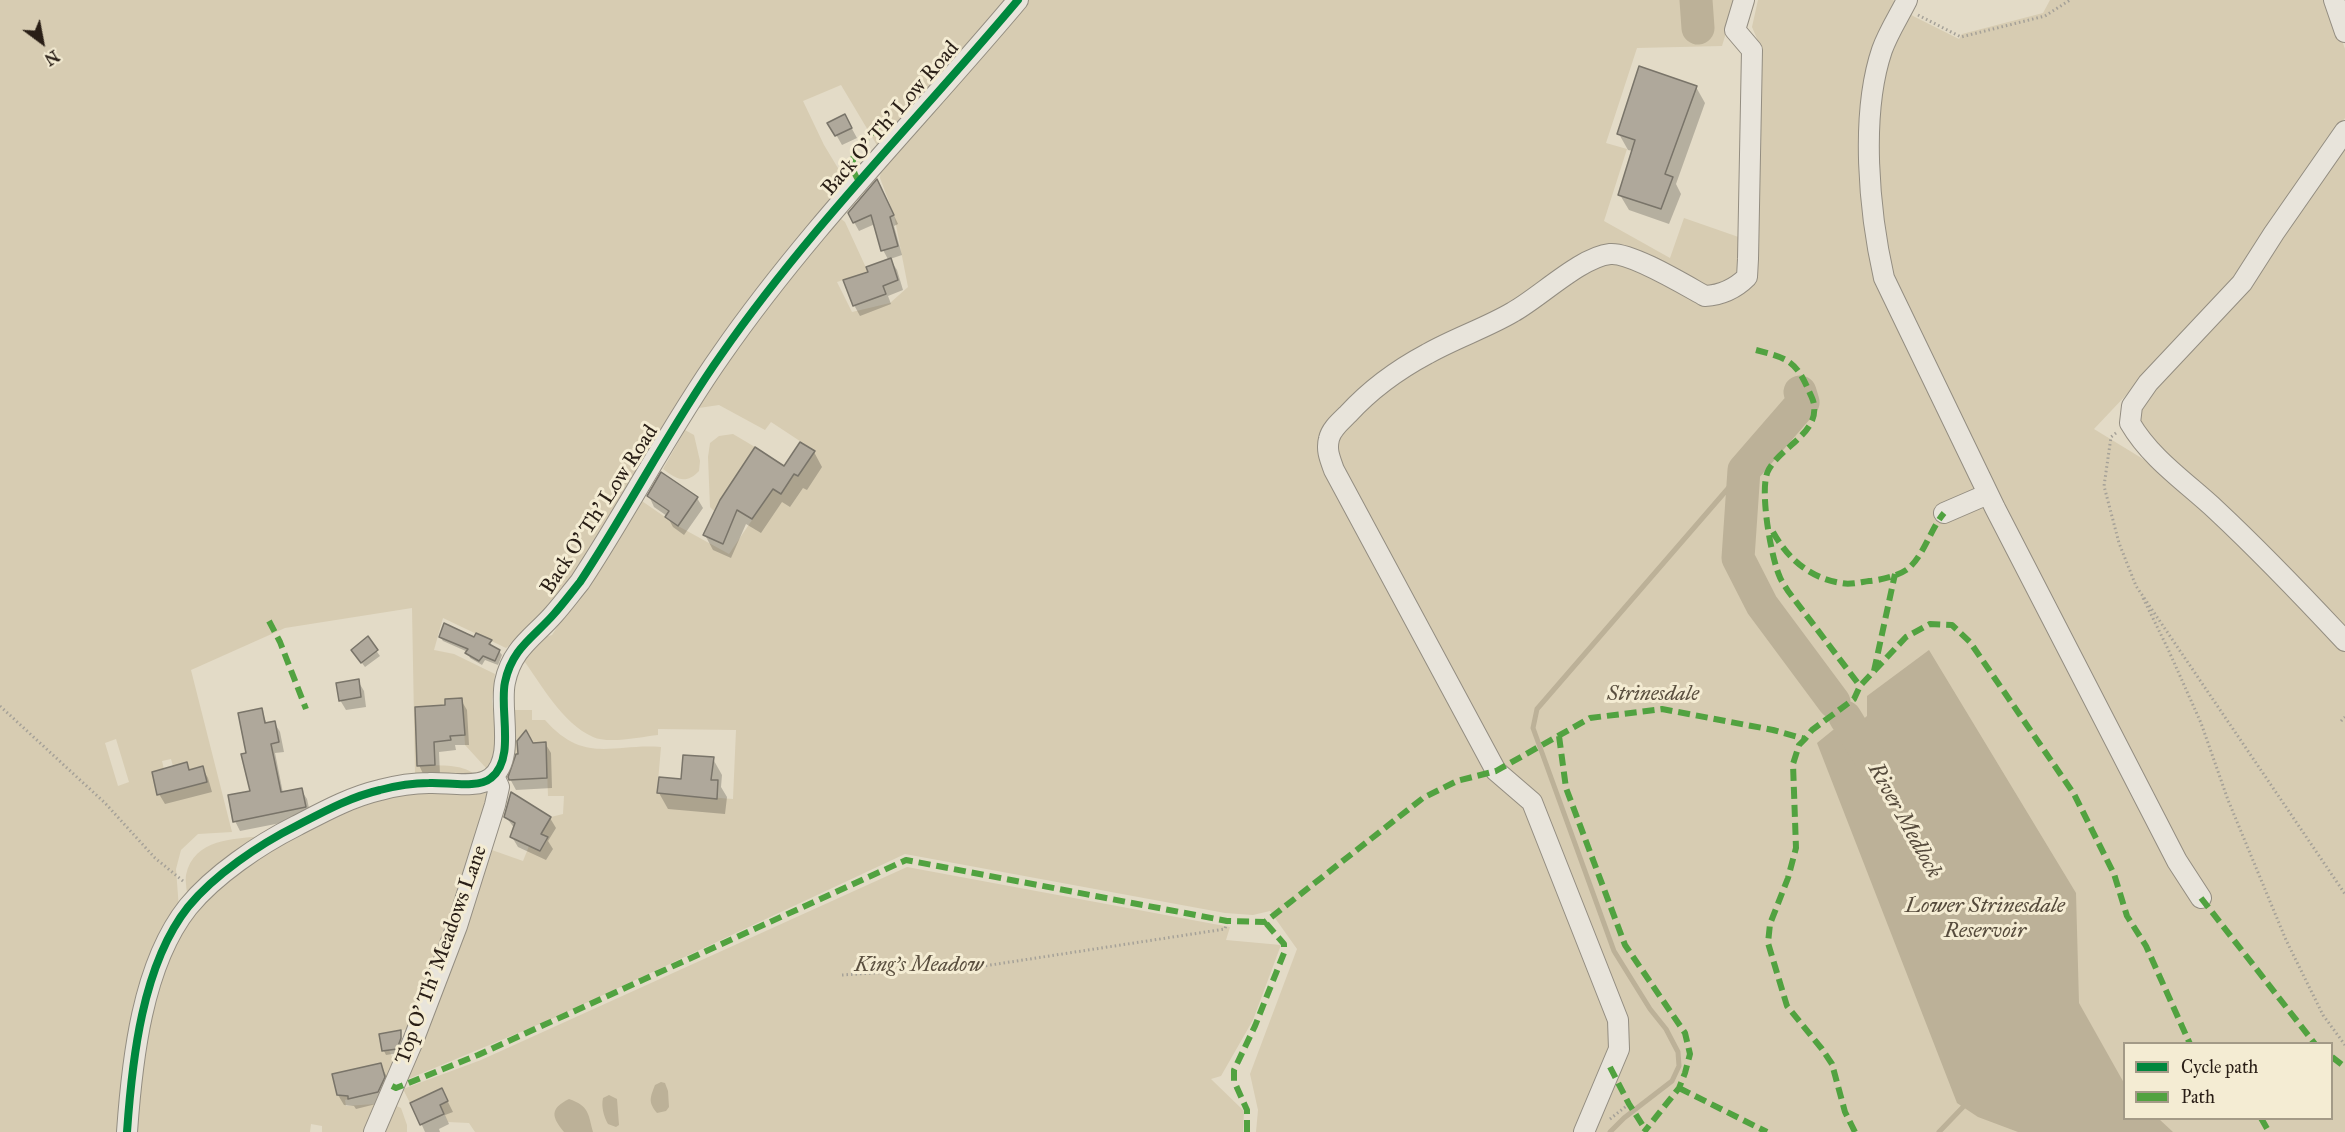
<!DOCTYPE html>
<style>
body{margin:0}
#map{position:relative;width:2345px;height:1132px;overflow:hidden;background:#e3dbc7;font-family:"IM FELL Great Primer",serif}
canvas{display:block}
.legend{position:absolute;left:2123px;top:1042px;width:210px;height:78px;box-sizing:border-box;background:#f4ecd3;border:2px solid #a39a87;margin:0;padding:8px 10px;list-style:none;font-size:18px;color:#291e16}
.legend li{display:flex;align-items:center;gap:12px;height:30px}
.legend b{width:30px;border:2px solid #a39a87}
.north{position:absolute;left:12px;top:12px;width:60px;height:60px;-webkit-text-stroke:4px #f4ecd3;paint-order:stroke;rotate:148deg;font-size:16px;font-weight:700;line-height:24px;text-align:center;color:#291e16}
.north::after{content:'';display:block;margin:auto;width:21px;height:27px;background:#291e16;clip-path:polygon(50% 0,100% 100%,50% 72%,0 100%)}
</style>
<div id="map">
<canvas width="2345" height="1132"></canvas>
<ul class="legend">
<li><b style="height:8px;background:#00873e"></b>Cycle path</li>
<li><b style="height:8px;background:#51a240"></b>Path</li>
</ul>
<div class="north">N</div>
</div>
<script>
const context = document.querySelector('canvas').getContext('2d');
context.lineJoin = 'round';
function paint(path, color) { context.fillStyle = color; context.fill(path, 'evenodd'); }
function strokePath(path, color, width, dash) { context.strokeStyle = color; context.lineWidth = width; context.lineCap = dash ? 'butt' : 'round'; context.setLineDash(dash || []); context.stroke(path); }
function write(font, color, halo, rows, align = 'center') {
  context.font = font + ' "IM FELL Great Primer",serif'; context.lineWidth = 6; context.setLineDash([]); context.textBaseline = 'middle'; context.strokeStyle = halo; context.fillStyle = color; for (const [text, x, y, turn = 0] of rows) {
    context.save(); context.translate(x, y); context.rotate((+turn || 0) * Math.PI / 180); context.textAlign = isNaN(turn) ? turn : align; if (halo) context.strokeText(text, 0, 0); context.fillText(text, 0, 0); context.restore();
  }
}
const green = new Path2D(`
 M 0,0 L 1006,0 L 878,147 L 841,85 L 803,101 L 824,145 L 847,183 L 601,537 L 540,621 L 506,648 L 443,618 L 434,650 L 454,654 L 495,674 L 492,701 L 497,747 L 493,759 L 486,768 L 465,745 L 462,699 L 445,699 L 446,709 L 439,709 L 438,705 L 415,707 L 417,765 C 434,766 465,762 477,777 L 415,774 L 412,608 L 285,628 L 191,670 L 232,832 L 198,834 L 181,850 L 176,869 L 179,909 L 120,1132 L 0,1132 ZM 116,739 L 129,782 L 118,786 L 105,743 ZM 171,759 L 173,766 L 187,762 L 189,770 L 203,766 L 158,795 L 152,772 L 164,769 L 162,761 Z
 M 1027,0 L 1736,0 L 1722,46 L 1637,48 L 1606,143 L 1627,149 L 1604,221 L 1670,258 L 1684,218 L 1750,241 L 1761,48 L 1752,27 L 1758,0 L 1893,0 L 1913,16 L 1959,39 L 1962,34 L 2043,13 L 2050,0 L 2328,0 L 2345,49 L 2345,118 L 2232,283 L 2094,429 L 2166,473 L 2149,444 L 2140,423 L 2143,404 L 2345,145 L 2345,1132 L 1256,1132 L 1258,1110 L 1250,1074 L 1297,949 L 1270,911 L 1253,915 L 1225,913 L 905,854 L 554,1018 L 401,1082 L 489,849 L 523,861 L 529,846 L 540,851 L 548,838 L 537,832 L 542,823 L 546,825 L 551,817 L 563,814 L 564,796 L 548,796 L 546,742 L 532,743 L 529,735 L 522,735 L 517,741 L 518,754 L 509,755 L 512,710 L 532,710 L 532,720 L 545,720 C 585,765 613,743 661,747 L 657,793 L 733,799 L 736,730 L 658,729 L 658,735 C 641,737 608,744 593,737 C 562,723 541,684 522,658 L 539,639 L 552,635 L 639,499 L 678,526 L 729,554 L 773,489 L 781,493 L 794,474 L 798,476 L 815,451 L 771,422 L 765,430 L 719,405 L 692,409 L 753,321 L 840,218 L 845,222 L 868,272 L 837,282 L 852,312 L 890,303 L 908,287 L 894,215 L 880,178 L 881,166 ZM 2124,1044 L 2332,1044 L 2332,1118 L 2124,1118 Z
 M 685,430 L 694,435 L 700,461 L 699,471 C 686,485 676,479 663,469 Z
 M 733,434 L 755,447 L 721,499 L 718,515 L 710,507 L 708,457 L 710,443 L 719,436 Z
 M 486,791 L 490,803 L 414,1028 L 379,1034 L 382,1051 L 389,1050 L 397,1069 L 387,1090 L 380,1091 L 386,1083 L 384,1072 L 376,1073 L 373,1065 L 332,1074 L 337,1095 L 348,1096 L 348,1099 L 345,1100 L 346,1106 L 375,1104 L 379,1107 L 370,1132 L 322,1132 L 322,1126 L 311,1124 L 310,1132 L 132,1132 L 141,1056 L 157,984 L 174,941 L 207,900 L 237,875 L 269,852 L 332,817 L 398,792 Z
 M 264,836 L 188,899 C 187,891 185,882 186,875 C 194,838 234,839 264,836 Z
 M 907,867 L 1230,927 L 1226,940 L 1281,945 L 1253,1020 L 1221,1076 L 1211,1079 L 1244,1111 L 1243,1132 L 475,1132 L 469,1123 L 448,1122 L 440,1105 L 448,1101 L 442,1088 L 410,1103 L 403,1089 L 481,1060 Z
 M 392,1104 L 401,1108 L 407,1125 L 407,1132 L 381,1132 Z`);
const water = new Path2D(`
 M 1929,650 L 2076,893 L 2079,1003 L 2124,1083 L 2124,1118 L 2159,1119 L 2173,1132 L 2018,1132 L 1978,1117 L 1957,1103 L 1817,743 L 1833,730 L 1848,732 L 1867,716 L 1867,696 Z
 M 661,1082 L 665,1083 L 668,1091 L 669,1107 L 666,1111 L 657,1113 C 648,1102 650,1098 655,1085 Z
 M 609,1095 L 617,1099 L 619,1125 L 616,1127 L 608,1124 C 604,1117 601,1107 603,1098 Z
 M 569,1099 C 589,1106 588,1113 593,1132 L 564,1132 C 552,1117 549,1109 569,1099 Z`);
const shadow = new Path2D(`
 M 1696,87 L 1705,103 L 1676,184 L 1681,194 L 1669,224 L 1629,210 L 1620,195 L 1633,151 L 1628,150 L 1619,134 Z
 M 830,124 L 851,127 L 857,138 L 842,145 Z
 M 878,181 L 898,224 L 894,226 L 902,255 L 890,259 L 897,270 L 903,290 L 888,296 L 891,304 L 860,316 L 854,305 L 870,272 L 889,261 L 883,250 L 875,224 L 859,231 L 854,222 Z
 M 814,452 L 822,467 L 807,490 L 803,488 L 790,507 L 782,502 L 761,533 L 746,524 L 731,558 L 713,550 L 705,535 L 785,468 Z
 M 649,496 L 697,498 L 703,508 L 684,535 L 673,527 L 667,516 L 654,507 Z
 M 440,637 L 490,641 L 492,647 L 499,651 L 502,655 L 498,665 L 485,660 L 482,665 L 470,658 L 468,652 L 443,641 Z
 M 367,638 L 380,656 L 365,667 L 355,654 Z
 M 358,681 L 364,691 L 366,707 L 346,710 L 340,700 Z
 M 461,700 L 467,710 L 469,745 L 455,745 L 456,750 L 439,752 L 440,775 L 424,776 L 419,765 L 447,706 Z
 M 261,709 L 267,724 L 274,722 L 280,732 L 284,752 L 275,753 L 283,793 L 301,790 L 307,799 L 311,817 L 240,831 L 235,821 L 251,792 L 248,754 Z
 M 545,743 L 551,753 L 552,788 L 516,790 L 509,777 L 532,744 Z
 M 713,759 L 722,775 L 721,787 L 727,797 L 725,814 L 668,809 L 659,793 L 682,781 Z
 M 186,764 L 190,771 L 202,768 L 208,778 L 212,792 L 165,804 L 159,794 Z
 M 506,817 L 550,818 L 556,828 L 548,841 L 553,849 L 546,860 L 518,847 L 512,837 L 515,829 Z
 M 400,1032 L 403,1043 L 399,1053 L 386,1055 L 384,1051 Z
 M 380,1065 L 386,1075 L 390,1088 L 384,1102 L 356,1109 L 354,1106 L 344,1105 L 338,1095 Z
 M 447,1100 L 453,1112 L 445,1115 L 449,1124 L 439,1129 L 440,1132 L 425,1132 L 412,1103 Z`);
const stream = new Path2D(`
 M 1610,1132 L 1624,1118 L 1672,1081 L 1679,1066 L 1678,1052 L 1666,1029 L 1650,1009 L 1614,951 L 1533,728 L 1537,709 L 1744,470
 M 1939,1132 L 1963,1107`);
const river = new Path2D(`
 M 1696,0 L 1698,28
 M 1800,392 L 1803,402 L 1744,470 L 1738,558 L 1762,605 L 1834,702
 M 1845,717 L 1875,766`);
const building = new Path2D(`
 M 1639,66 L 1697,86 L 1665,174 L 1673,177 L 1661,209 L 1618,195 L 1635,140 L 1617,134 Z
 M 845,114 L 852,128 L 835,136 L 827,123 Z
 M 877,179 L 894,215 L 890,217 L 898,246 L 881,251 L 871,215 L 853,223 L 848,213 Z
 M 891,258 L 898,280 L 883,286 L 886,294 L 853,306 L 843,280 L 868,272 L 866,267 Z
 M 800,442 L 815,451 L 798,476 L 794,474 L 781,494 L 773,489 L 752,519 L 737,510 L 723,544 L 703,535 L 720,500 L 755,447 L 784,466 Z
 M 661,472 L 698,497 L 678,526 L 665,517 L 669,511 L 647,496 Z
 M 444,623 L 474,637 L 476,633 L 492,640 L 489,644 L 500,650 L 495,661 L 483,656 L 479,661 L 465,653 L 468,649 L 439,637 Z
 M 368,636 L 378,650 L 361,663 L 351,650 Z
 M 359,679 L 361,697 L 339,701 L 336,683 Z
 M 462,698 L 465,735 L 450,736 L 451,740 L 434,742 L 435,765 L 417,766 L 415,707 L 445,705 L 445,699 Z
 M 262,708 L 265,723 L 275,721 L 279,742 L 271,744 L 281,792 L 302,788 L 306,807 L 233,822 L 228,795 L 250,791 L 241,754 L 246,753 L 238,713 Z
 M 526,730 L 533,743 L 546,742 L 547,778 L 509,780 L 508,777 L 516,754 L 518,754 L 517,741 Z
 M 683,755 L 714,757 L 711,780 L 718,780 L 717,799 L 657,793 L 659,777 L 681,779 Z
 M 187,762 L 189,770 L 203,766 L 207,782 L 157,795 L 152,772 Z
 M 511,792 L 551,817 L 541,834 L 548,837 L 540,851 L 510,837 L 515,823 L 504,817 Z
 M 401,1030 L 401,1038 L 397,1049 L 382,1051 L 379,1034 Z
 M 381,1063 L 385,1077 L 378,1092 L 348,1099 L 348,1096 L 337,1095 L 332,1074 Z
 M 442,1088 L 448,1101 L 440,1105 L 444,1114 L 420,1125 L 410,1103 Z`);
const path = new Path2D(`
 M 1918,15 L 1961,37 L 2045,16 L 2070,0
 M 2116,433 L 2111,437 L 2104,486 L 2119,543 L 2136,586 L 2345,894
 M 2143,598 L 2168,649 L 2201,723 L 2228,800 L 2286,940 L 2323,1015 L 2345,1045
 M 0,706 L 105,803 L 155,858 L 183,881
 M 2341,721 L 2345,717
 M 842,975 L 984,966 L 1225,929 L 1227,921
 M 1610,1119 L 1629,1104`);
const minor = new Path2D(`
 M 1907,0 C 1899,16 1888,33 1882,50 C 1860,115 1869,212 1884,278 L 1995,508 L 2177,861 L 2201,898
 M 2334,0 L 2345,32
 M 2345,131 L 2274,233 L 2242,283 L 2148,383 L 2132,406 L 2130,423 C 2151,459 2186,482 2216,510 C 2261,552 2303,596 2345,641
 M 1944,513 L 1988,494
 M 127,1132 C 132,1061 142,965 188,907 C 214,875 260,844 296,826 C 323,812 350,797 380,790 C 395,786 413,783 429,783 C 446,782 478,789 491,778 C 516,759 499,709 505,682 C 512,648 534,637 554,614 C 563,604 571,593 580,582 C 629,508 670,427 721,355 C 809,228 919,118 1018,0
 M 374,1132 L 413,1041 L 457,926 L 495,805 L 499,787 L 494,776
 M 1584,1132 L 1619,1049 L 1618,1020 L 1532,802 L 1496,771 L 1334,470 C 1330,459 1326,450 1329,439 C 1331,429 1341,421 1348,414 C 1371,389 1397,370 1427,354 C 1455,338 1486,328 1513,312 C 1540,297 1581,257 1610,254 C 1631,252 1685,285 1705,296 C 1722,295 1735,289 1747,277 L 1748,259 L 1752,50 L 1735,30 L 1744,0`);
const quiet = new Path2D(`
 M 858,180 C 843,156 862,144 878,127
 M 1756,350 C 1785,358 1795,359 1808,389 C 1810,394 1814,400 1814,406 C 1818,434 1778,449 1768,471 C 1759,489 1771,556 1779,575 C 1781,581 1785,586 1788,591 L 1860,686
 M 1773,532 C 1788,559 1810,578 1841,583 C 1850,585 1861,582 1869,581 C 1881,580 1899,576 1909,568 C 1925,553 1930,530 1944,513
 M 269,621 L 280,642 L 306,709
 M 1874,671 L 1895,574
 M 1559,736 L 1566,788 L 1625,945 L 1685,1033 L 1690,1054 L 1685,1073 L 1679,1088 L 1644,1132
 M 2201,898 L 2315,1044
 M 2332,1057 L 2345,1067
 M 1610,1067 L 1629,1104 L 1645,1129
 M 392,1086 L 396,1088 L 478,1055 L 906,860 L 1227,921 L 1265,922 L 1423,798 L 1457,781 L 1496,771 L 1590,718 L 1662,709 L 1773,730 L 1805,739
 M 1679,1088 L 1767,1132
 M 2261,1118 L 2269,1132
 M 1247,1132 L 1247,1110 L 1234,1081 L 1234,1070 L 1255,1026 L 1284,953 L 1284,944 L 1265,922
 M 1855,1132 L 1845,1112 L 1832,1064 L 1822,1049 L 1787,1006 L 1768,943 L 1770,924 L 1788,878 L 1796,848 L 1793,764 L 1799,745 L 1805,739 L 1812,730 L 1854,699 L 1860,686 L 1906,637 L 1930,624 L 1952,625 L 1970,642 L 2074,794 L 2114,874 L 2127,916 L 2146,946 L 2190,1044`);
const cycleway = new Path2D(`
 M 127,1132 C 132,1061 142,965 188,907 C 214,875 260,844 296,826 C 323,812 350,797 380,790 C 395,786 413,783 429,783 C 446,782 478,789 491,778 C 516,759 499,709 505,682 C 512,648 534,637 554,614 C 563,604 571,593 580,582 C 629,508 670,427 721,355 C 809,228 919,118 1018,0`);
const streetNames = [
 ["Back O' Th' Low Road",891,119,-49],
 ["Back O' Th' Low Road",600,510,-57],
 ["Top O' Th' Meadows Lane",442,955,-70]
];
const parkNames = [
 ["Strinesdale",1653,695],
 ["King's Meadow",919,966]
];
const waterNames = [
 ["River Medlock",1904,821,61],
 ["Lower Strinesdale",1985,907],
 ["Reservoir",1985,932]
];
paint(green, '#d7ccb2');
paint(water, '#bcb198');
paint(shadow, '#0003');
strokePath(stream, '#bcb198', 5);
strokePath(river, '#bcb198', 33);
paint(building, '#afa89b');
strokePath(building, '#797469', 1.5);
strokePath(minor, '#938d81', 22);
strokePath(path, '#a5a198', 3, [1.5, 3]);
strokePath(minor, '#e8e4db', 20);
strokePath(quiet, '#51a240', 6, [12, 6]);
strokePath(cycleway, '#00873e', 8);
write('21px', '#291e16', '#f4ecd3', streetNames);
write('italic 21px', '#5a4f3f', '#f4ecd3', parkNames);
write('italic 22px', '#564b3c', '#f4ecd3', waterNames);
</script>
